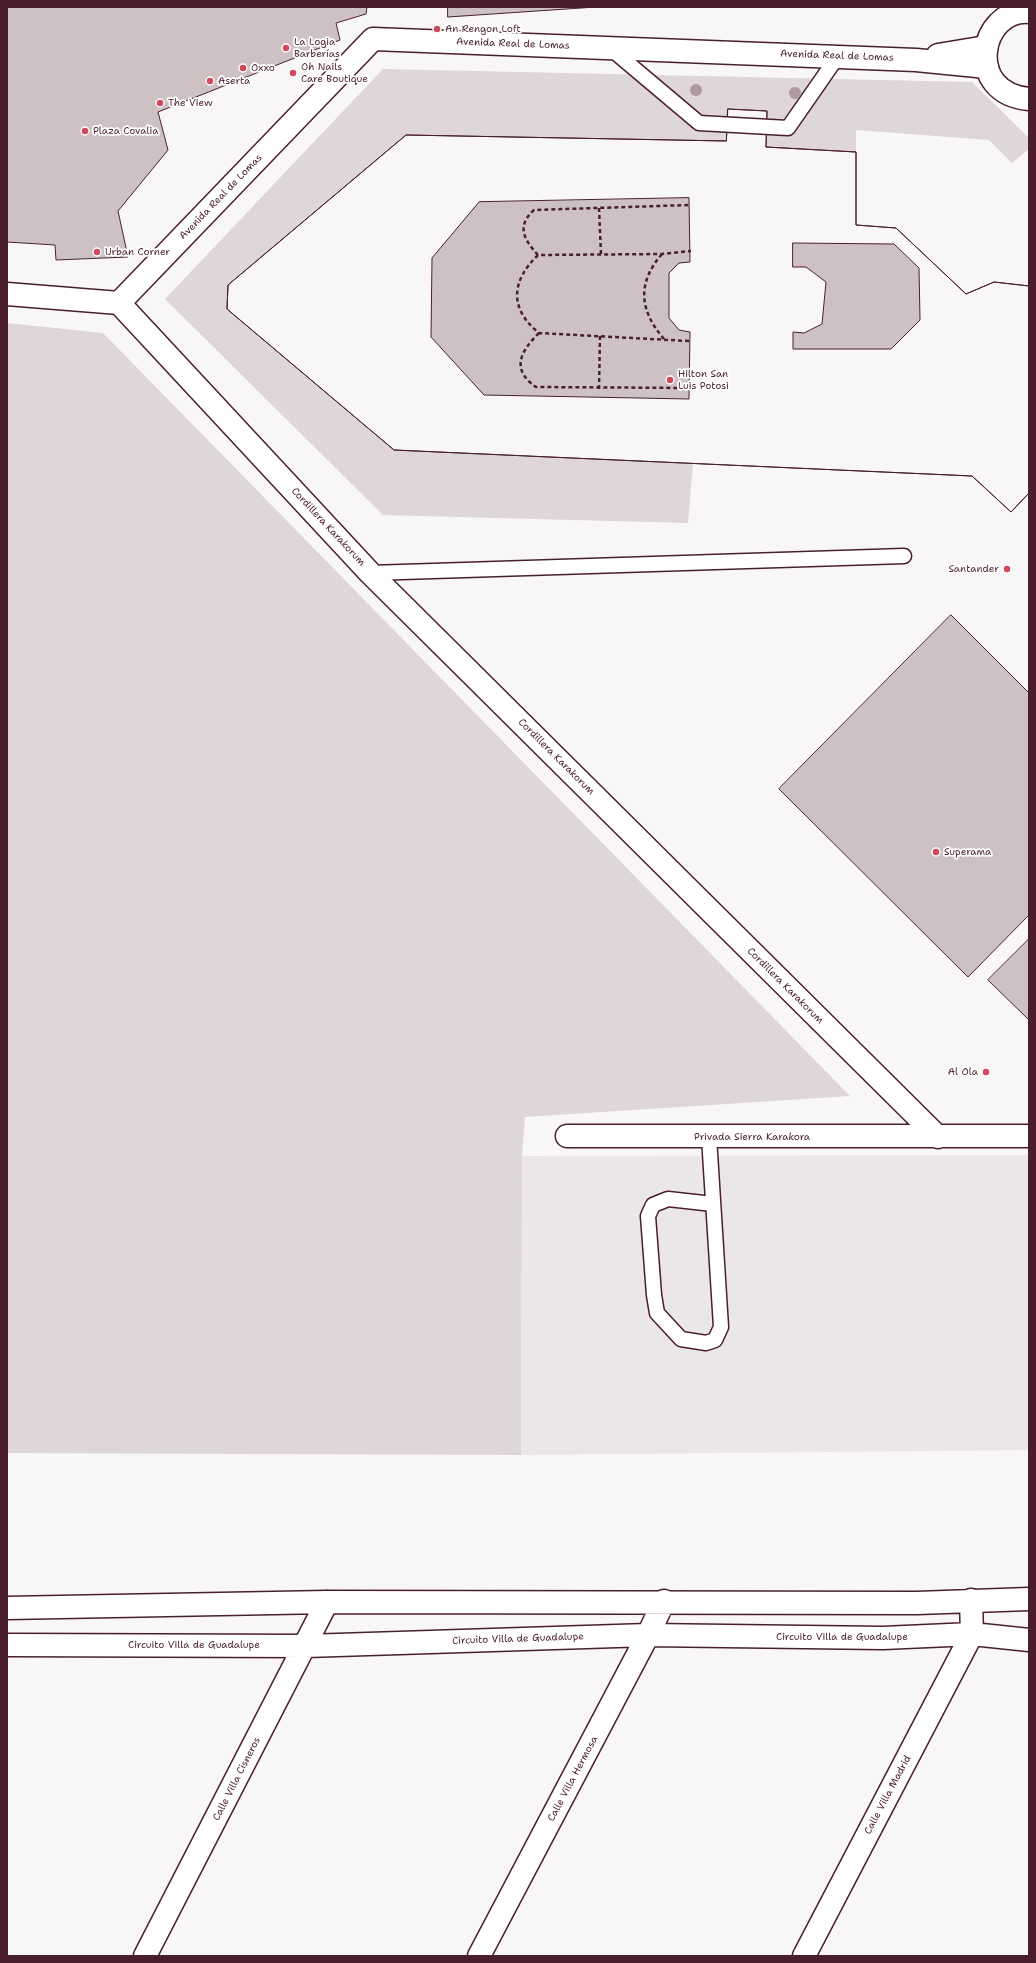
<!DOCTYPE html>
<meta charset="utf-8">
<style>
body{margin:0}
#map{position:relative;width:1036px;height:1963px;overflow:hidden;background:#f8f6f7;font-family:"Shantell Sans",sans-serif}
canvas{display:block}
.frame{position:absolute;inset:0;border:8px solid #4a1f2b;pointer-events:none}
</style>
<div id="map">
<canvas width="1036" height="1963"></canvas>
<div class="frame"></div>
</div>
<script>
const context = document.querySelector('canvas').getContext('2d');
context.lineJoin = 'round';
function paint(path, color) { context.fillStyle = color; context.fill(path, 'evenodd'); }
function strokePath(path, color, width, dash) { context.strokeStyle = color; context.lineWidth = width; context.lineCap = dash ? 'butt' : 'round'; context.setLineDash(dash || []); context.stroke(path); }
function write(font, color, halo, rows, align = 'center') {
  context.font = font + ' "Shantell Sans",sans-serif'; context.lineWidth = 3.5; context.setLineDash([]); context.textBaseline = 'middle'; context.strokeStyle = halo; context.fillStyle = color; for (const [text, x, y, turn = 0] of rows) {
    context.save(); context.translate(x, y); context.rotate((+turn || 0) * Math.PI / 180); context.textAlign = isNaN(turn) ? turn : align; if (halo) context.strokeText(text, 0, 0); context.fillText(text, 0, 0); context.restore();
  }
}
const built = new Path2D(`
 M 1029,1155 L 1029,1450 L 521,1455 L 522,1156 Z`);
const green = new Path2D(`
 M 383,69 L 972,82 L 1029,138 L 1029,149 L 1012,163 L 989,140 L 856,130 L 856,152 L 766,147 L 767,111 L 729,109 L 726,141 L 406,135 L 228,285 L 227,309 L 394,450 L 693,464 L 688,523 L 383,515 L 165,299 Z
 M 7,323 L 103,333 L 850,1096 L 525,1117 L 522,1156 L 521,1455 L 7,1453 Z`);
const building = new Path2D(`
 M 7,7 L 367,7 L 366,14 L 336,23 L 340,40 L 158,112 L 168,150 L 118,211 L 128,257 L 56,260 L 55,245 L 7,242 Z
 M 448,7 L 596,7 L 448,17 Z
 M 728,109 L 767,111 L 766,147 L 856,152 L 856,225 L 896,228 L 966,294 L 994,282 L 1029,286 L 1029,493 L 1011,512 L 972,476 L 394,450 L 227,309 L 228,285 L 406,135 L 726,141 ZM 689,198 L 690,262 L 679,263 L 669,273 L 669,318 L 679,330 L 690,332 L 689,399 L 484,395 L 431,337 L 432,258 L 479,202 ZM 793,243 L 894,244 L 919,268 L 920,320 L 891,349 L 793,349 L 793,332 L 804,333 L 822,324 L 826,282 L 806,267 L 793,267 Z
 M 728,109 L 767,111 L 766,147 L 856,152 L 856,225 L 896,228 L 966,294 L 994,282 L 1029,286 L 1029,493 L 1011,512 L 972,476 L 394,450 L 227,309 L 228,285 L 406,135 L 726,141 Z
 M 951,615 L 1029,693 L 1029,915 L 968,977 L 779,789 Z
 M 1029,939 L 1029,1020 L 988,980 Z`);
const path = new Path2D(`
 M 599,208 L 601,254
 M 662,254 C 637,283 639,310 664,339
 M 538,255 C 524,240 516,226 534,210 L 689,205
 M 539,333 C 521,351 510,369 536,387 L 689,388
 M 689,341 L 539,333 C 508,308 512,280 538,255 L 662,254 L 691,251
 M 599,389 L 600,335`);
const lane = new Path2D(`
 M 610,48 L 699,123 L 788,128 L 838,56
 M 370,573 L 904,556
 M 709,1137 L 721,1327 L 715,1340 L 706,1343 L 681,1339 L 657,1313 L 654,1295 L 648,1216 L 653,1205 L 668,1199 L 713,1204`);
const street = new Path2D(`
 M 938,55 L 986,47
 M 7,294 L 119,303
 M 119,303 L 370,573 L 938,1137
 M 119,303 L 373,39 L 916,60 L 987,67
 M 567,1136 L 1029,1136
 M 7,1608 L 327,1602 L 917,1603 L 1029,1599
 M 7,1645 L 306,1646 L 648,1635 L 883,1638 L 972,1634 L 1029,1640
 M 145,1956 L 327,1602
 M 479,1956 L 648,1635 L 664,1601
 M 804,1956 L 972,1634 L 971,1600`);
const secondary = new Path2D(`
 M 1029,12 C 980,8 963,93 1029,99`);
const trees = [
 [696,90],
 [795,93]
];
const markers = [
 [437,29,4,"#d1495b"],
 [286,48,4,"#d1495b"],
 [243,68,4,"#d1495b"],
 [293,73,4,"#d1495b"],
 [210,81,4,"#d1495b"],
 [160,103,4,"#d1495b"],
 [85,131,4,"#d1495b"],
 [97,252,4,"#d1495b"],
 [670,380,4,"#d1495b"],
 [1007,569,4,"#d1495b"],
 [936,852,4,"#d1495b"],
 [986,1072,4,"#d1495b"]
];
const poiNames = [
 ["An Rengon Loft",445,29],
 ["La Logia",294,42],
 ["Barberías",294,54],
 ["Oh Nails",301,67],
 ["Care Boutique",301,79],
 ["Oxxo",251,68],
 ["Aserta",218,81],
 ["The View",168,103],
 ["Plaza Covalia",93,131],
 ["Urban Corner",105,252],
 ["Hilton San",678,374],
 ["Luis Potosi",678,386],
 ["Santander",999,569,"right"],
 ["Superama",944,852],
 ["Al Ola",978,1072,"right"]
];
const streetNames = [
 ["Avenida Real de Lomas",513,44,2],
 ["Avenida Real de Lomas",837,56,2],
 ["Avenida Real de Lomas",221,197,-46],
 ["Cordillera Karakorum",328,527,47],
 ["Cordillera Karakorum",556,757,45],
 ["Cordillera Karakorum",785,986,45],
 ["Privada Sierra Karakora",752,1137],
 ["Circuito Villa de Guadalupe",842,1637],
 ["Circuito Villa de Guadalupe",518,1639,-2],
 ["Circuito Villa de Guadalupe",194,1645],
 ["Calle Villa Cisneros",237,1779,-63],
 ["Calle Villa Hermosa",573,1779,-62],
 ["Calle Villa Madrid",888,1795,-62]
];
paint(built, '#ebe6e8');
paint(green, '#ded6d9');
paint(building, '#cdc1c4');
strokePath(building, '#4a1f2b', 1);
strokePath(lane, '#4a1f2b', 17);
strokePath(street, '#4a1f2b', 25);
strokePath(secondary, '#4a1f2b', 25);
strokePath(path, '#4a1f2b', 2.5, [4, 3]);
strokePath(lane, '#fff', 14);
strokePath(street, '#fff', 22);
strokePath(secondary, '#fff', 22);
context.fillStyle = '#ad999e';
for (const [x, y] of trees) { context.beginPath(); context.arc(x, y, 6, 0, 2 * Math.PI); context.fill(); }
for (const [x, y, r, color] of markers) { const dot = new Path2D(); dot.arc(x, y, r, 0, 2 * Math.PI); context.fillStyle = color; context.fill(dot); strokePath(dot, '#fff', 1.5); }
write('10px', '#4a1f2b', '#fff', poiNames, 'left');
write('10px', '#4a1f2b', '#fff', streetNames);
</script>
